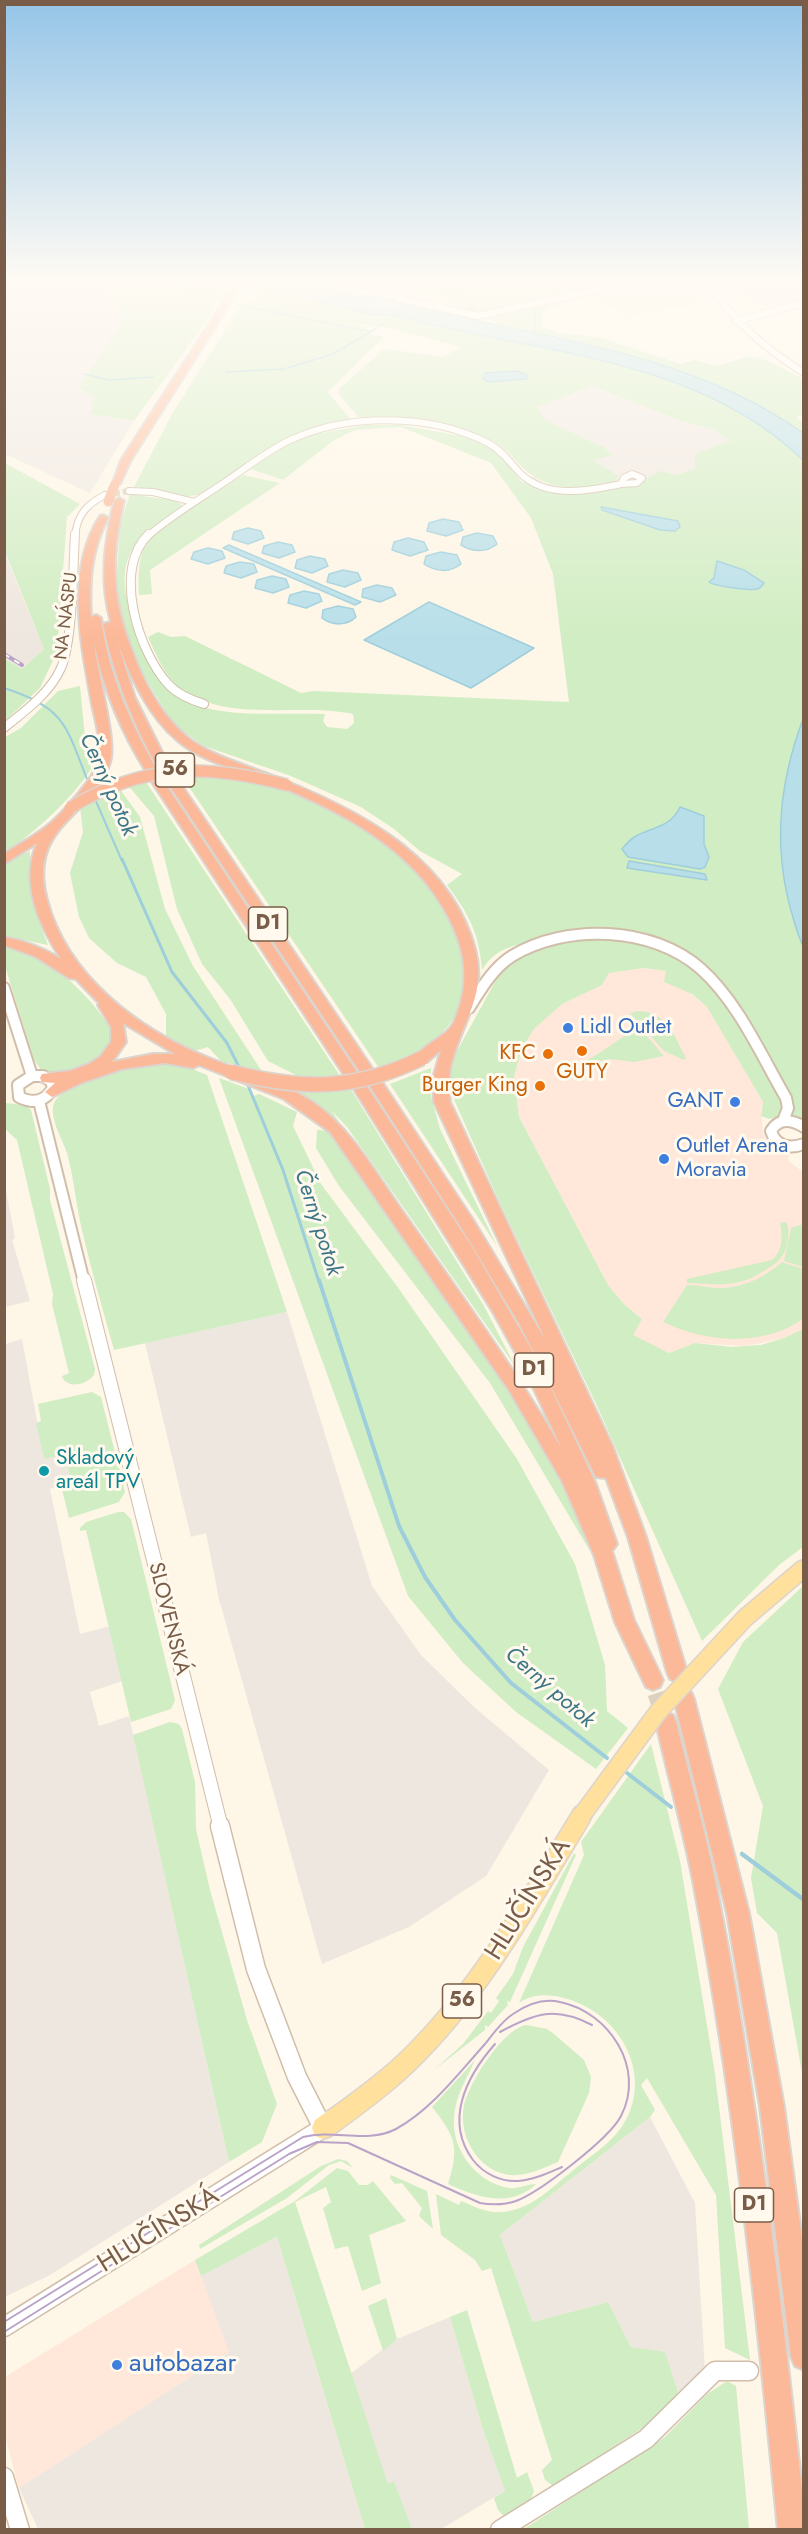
<!DOCTYPE html>
<meta charset="utf-8">
<style>
body{margin:0}
#map{position:relative;width:808px;height:2534px;overflow:hidden;background:#fef6e6;font-family:Jost,sans-serif}
canvas{display:block}
.frame{position:absolute;inset:0;border:6px solid #795d48;pointer-events:none}
</style>
<div id="map">
<canvas width="808" height="2534"></canvas>
<div class="frame"></div>
</div>
<script>
const context = document.querySelector('canvas').getContext('2d');
context.lineJoin = 'round';
function paint(path, color) { context.fillStyle = color; context.fill(path, 'evenodd'); }
function strokePath(path, color, width, dash) { context.strokeStyle = color; context.lineWidth = width; context.lineCap = dash ? 'butt' : 'round'; context.setLineDash(dash || []); context.stroke(path); }
function write(font, color, halo, rows, align = 'center') {
  context.font = font + ' Jost,sans-serif'; context.lineWidth = 6; context.setLineDash([]); context.textBaseline = 'middle'; context.strokeStyle = halo; context.fillStyle = color; for (const [text, x, y, turn = 0] of rows) {
    context.save(); context.translate(x, y); context.rotate((+turn || 0) * Math.PI / 180); context.textAlign = isNaN(turn) ? turn : align; if (halo) context.strokeText(text, 0, 0); context.fillText(text, 0, 0); context.restore();
  }
}
const residential = new Path2D(`
 M 589,284 L 713,284 L 722,298 L 625,318 L 597,299 L 576,299 L 564,294 L 584,290 L 578,287 Z`);
const commercial = new Path2D(`
 M 644,968 L 667,971 L 666,983 L 687,991 L 707,1007 L 763,1102 L 761,1111 L 763,1133 L 770,1144 L 789,1155 L 788,1161 L 803,1172 L 803,1329 L 785,1338 L 746,1346 L 695,1343 L 669,1353 L 632,1335 L 642,1319 L 624,1304 L 608,1285 L 519,1117 L 514,1077 L 522,1048 L 534,1029 L 562,1004 L 602,985 L 609,973 Z
 M 195,2260 L 230,2352 L 19,2488 L 5,2436 L 5,2377 Z`);
const industrial = new Path2D(`
 M 5,284 L 97,284 L 125,317 L 79,387 L 94,398 L 90,414 L 134,421 L 90,493 L 5,454 Z
 M 747,284 L 803,284 L 803,302 L 772,310 L 735,290 L 752,287 Z
 M 592,386 L 684,422 L 714,429 L 731,441 L 696,469 L 676,475 L 660,472 L 635,485 L 598,492 L 545,491 L 522,482 L 534,476 L 544,483 L 564,487 L 581,488 L 614,483 L 618,476 L 593,460 L 612,455 L 604,447 L 545,421 L 537,406 Z
 M 4,552 L 44,649 L 22,669 L 5,659 Z
 M 5,1185 L 15,1238 L 12,1240 L 30,1301 L 5,1307 Z
 M 287,1312 L 372,1586 L 421,1655 L 474,1707 L 549,1770 L 486,1876 L 409,1927 L 322,1964 L 219,1599 L 206,1533 L 191,1537 L 145,1343 Z
 M 4,1336 L 6,1344 L 22,1339 L 44,1459 L 65,1453 L 71,1482 L 50,1489 L 80,1634 L 110,1626 L 122,1681 L 90,1692 L 99,1726 L 129,1716 L 229,2162 L 50,2275 L 5,2297 Z
 M 650,2117 L 695,2203 L 705,2371 L 678,2392 L 665,2353 L 631,2347 L 608,2302 L 533,2322 L 500,2235 Z
 M 277,2237 L 365,2529 L 38,2529 L 19,2488 L 229,2352 L 201,2276 Z
 M 450,2317 L 483,2430 L 505,2491 L 441,2529 L 412,2529 L 394,2482 L 388,2485 L 350,2374 L 397,2339 Z`);
const green = new Path2D(`
 M 97,284 L 227,284 L 208,319 L 134,421 L 90,414 L 94,398 L 79,387 L 125,317 Z
 M 304,284 L 589,284 L 579,287 L 585,290 L 564,293 L 576,299 L 546,308 L 541,319 L 543,328 L 560,333 L 598,337 L 681,364 L 695,360 L 717,366 L 749,356 L 766,360 L 803,379 L 803,416 L 796,417 L 803,422 L 803,433 C 712,369 605,347 497,325 L 496,322 L 452,309 L 451,302 L 413,289 L 357,291 Z
 M 250,285 C 305,299 360,311 415,321 C 543,345 705,365 803,460 L 803,719 L 799,732 L 799,939 L 803,946 L 803,1120 C 792,1112 781,1115 769,1119 L 761,1116 L 763,1102 L 707,1007 L 692,994 L 664,982 L 666,971 L 644,968 L 609,973 L 602,985 L 562,1004 L 534,1029 L 522,1048 L 514,1077 L 519,1117 L 608,1285 L 624,1304 L 642,1319 L 633,1335 L 669,1353 L 695,1343 L 732,1347 L 761,1345 L 784,1338 L 803,1329 L 803,1547 L 779,1565 L 702,1641 L 597,1406 L 500,1203 L 448,1086 L 451,1062 L 501,971 L 518,957 L 531,952 L 532,942 C 510,946 494,950 482,970 C 479,933 469,914 447,885 L 462,874 L 420,851 L 394,829 L 361,807 L 291,776 L 204,746 L 174,725 L 139,668 L 126,635 L 116,590 L 120,525 L 130,494 L 176,501 L 182,505 C 171,526 139,526 128,559 C 120,582 128,604 134,626 C 162,731 238,711 325,714 L 323,721 L 327,727 L 347,729 L 354,723 L 353,714 C 297,702 224,725 176,685 C 164,674 155,652 148,637 L 158,632 L 171,637 L 185,636 L 301,693 L 313,691 L 569,702 L 553,574 L 531,518 L 491,463 L 401,427 L 355,430 L 333,441 L 283,480 L 250,469 L 289,444 L 316,434 L 366,425 L 400,425 L 461,436 L 489,447 L 499,454 L 522,482 L 545,491 L 598,492 L 635,485 L 660,471 L 676,475 L 695,469 L 695,454 L 730,441 L 714,429 L 684,422 L 592,386 L 537,407 L 546,421 L 604,447 L 613,455 L 593,460 L 619,476 L 614,483 C 579,489 547,493 520,465 C 510,455 503,445 489,439 C 450,421 404,423 362,421 L 339,395 L 339,389 L 384,349 L 444,357 L 461,347 L 388,328 L 352,323 L 367,328 L 362,332 L 384,337 L 328,392 L 352,421 L 324,427 L 248,462 L 202,494 L 186,497 L 160,490 L 134,487 L 173,412 L 238,310 L 255,297 L 246,294 Z
 M 5,463 L 80,504 L 67,517 L 57,652 L 40,688 L 5,721 L 5,659 L 22,669 L 44,649 L 5,552 Z
 M 243,475 L 280,483 L 150,570 L 152,594 L 139,595 C 138,581 138,563 143,549 C 153,526 221,489 243,475 Z
 M 80,686 L 85,738 L 92,768 C 69,802 38,829 5,853 L 5,737 L 21,728 L 58,691 Z
 M 211,773 C 258,781 302,790 344,814 C 408,850 515,959 442,1033 C 425,1051 402,1059 379,1068 L 181,775 Z
 M 144,779 L 340,1076 L 302,1078 L 268,1061 L 230,999 L 202,964 L 177,909 L 154,816 L 126,783 Z
 M 117,785 L 140,817 L 165,909 L 193,966 L 263,1073 L 221,1061 L 208,1047 L 195,1051 L 166,1037 L 166,1014 L 146,977 L 117,963 L 89,938 L 79,917 L 70,873 L 83,832 L 80,807 Z
 M 30,851 C 29,886 35,913 48,945 L 23,940 L 25,952 C 60,966 93,1000 113,1032 C 106,1064 73,1080 42,1071 L 34,1060 L 5,966 L 4,863 Z
 M 637,1011 C 667,1011 674,1036 686,1058 L 684,1060 L 664,1051 L 630,1013 Z
 M 640,1028 L 664,1056 L 634,1062 L 611,1059 L 595,1062 L 587,1060 C 606,1051 620,1036 640,1028 Z
 M 162,1063 L 182,1065 L 207,1075 L 287,1312 L 114,1350 C 103,1310 91,1270 82,1230 C 76,1205 74,1178 67,1153 C 63,1140 47,1115 55,1101 C 68,1081 139,1065 162,1063 Z
 M 431,1068 L 431,1096 L 440,1129 L 497,1246 L 390,1084 Z
 M 219,1078 L 249,1089 L 253,1096 L 259,1094 L 297,1112 L 293,1126 L 321,1184 L 399,1289 L 517,1459 L 575,1564 L 605,1665 L 607,1711 L 628,1728 L 596,1769 L 516,1712 L 463,1663 L 408,1596 Z
 M 350,1088 L 484,1306 L 515,1366 L 347,1127 L 332,1111 L 341,1125 L 322,1107 L 297,1091 Z
 M 5,1103 L 26,1105 L 31,1110 L 50,1189 L 50,1200 L 95,1369 L 94,1375 C 87,1384 71,1389 63,1379 L 62,1376 L 69,1373 L 52,1304 L 53,1294 L 17,1140 L 5,1129 Z
 M 317,1130 L 329,1131 L 488,1355 L 561,1477 L 590,1551 L 490,1383 L 339,1186 L 316,1148 Z
 M 786,1222 C 790,1229 788,1237 787,1245 C 783,1258 778,1262 767,1269 C 737,1289 721,1284 687,1283 L 687,1279 L 772,1260 C 783,1251 783,1236 780,1223 Z
 M 803,1224 L 804,1224 L 803,1267 L 784,1261 L 791,1228 Z
 M 782,1262 L 803,1269 L 803,1319 C 762,1347 707,1343 663,1322 L 687,1285 C 696,1285 706,1287 716,1288 C 741,1289 764,1278 782,1262 Z
 M 92,1392 L 101,1397 L 125,1492 L 119,1502 L 69,1518 L 61,1485 L 71,1482 L 65,1454 L 44,1459 L 36,1423 L 41,1421 L 38,1404 Z
 M 118,1512 L 124,1512 L 131,1519 L 175,1700 L 171,1709 L 131,1722 L 86,1530 L 80,1531 L 80,1528 L 86,1522 Z
 M 803,1586 L 803,2078 L 777,1933 L 757,1913 L 751,1878 L 763,1806 L 718,1689 L 743,1642 Z
 M 170,1722 L 179,1724 L 182,1729 L 195,1782 L 196,1829 L 210,1890 L 247,2020 L 277,2104 L 262,2142 L 229,2162 L 133,1735 Z
 M 651,1744 L 680,1861 L 715,2074 L 750,2360 L 725,2348 L 716,2195 L 647,2078 L 641,2085 L 655,2110 L 650,2117 L 500,2235 L 533,2322 L 608,2302 L 631,2347 L 665,2352 L 678,2392 L 661,2416 L 553,2486 L 545,2480 L 542,2470 L 552,2460 L 491,2268 L 482,2271 L 475,2260 L 441,2235 L 436,2194 L 459,2205 L 461,2201 C 477,2208 491,2215 509,2211 C 533,2207 551,2188 570,2173 C 586,2159 608,2146 621,2128 C 654,2081 625,2021 576,2002 C 558,1995 536,1991 519,2003 L 584,1855 L 581,1842 Z
 M 574,1853 L 576,1855 L 510,2002 L 507,2001 L 508,2005 L 488,2027 L 485,2025 L 485,2030 L 434,2070 L 463,2044 L 488,2011 L 491,2013 L 499,2001 L 496,1998 L 513,1974 L 523,1947 Z
 M 526,2025 L 547,2029 L 554,2034 L 584,2060 L 591,2077 L 589,2093 L 558,2162 C 545,2167 532,2174 518,2175 C 483,2178 457,2139 464,2106 C 469,2083 502,2030 526,2025 Z
 M 475,2060 C 467,2078 455,2097 454,2117 C 451,2150 477,2183 509,2188 C 518,2189 528,2184 536,2184 C 510,2209 477,2197 448,2184 C 460,2147 455,2136 432,2107 Z
 M 338,2159 L 347,2161 L 353,2168 L 341,2161 L 329,2165 L 287,2198 L 200,2249 L 199,2245 L 321,2166 Z
 M 337,2168 L 348,2171 L 359,2185 L 368,2185 L 373,2181 L 406,2221 L 369,2235 L 381,2283 L 362,2291 L 348,2246 L 335,2249 L 323,2208 L 331,2202 L 326,2187 L 295,2202 L 388,2484 L 394,2481 L 412,2529 L 365,2529 L 277,2237 L 201,2276 L 195,2260 L 295,2201 Z
 M 391,2175 L 427,2191 L 433,2229 L 419,2216 L 422,2208 L 402,2183 L 395,2184 L 390,2178 Z
 M 386,2298 L 397,2339 L 383,2351 L 368,2306 Z
 M 467,2310 L 517,2478 L 527,2472 L 534,2491 L 530,2501 L 504,2516 L 498,2510 L 494,2498 L 505,2491 L 483,2430 L 450,2317 Z
 M 727,2381 L 736,2386 L 749,2529 L 524,2529 L 665,2437 L 707,2394 Z`);
const water = new Path2D(`
 M 247,284 L 304,284 L 326,290 L 390,299 L 409,306 C 444,312 479,321 515,329 C 617,350 717,372 803,433 L 803,460 C 693,354 530,353 392,315 L 374,315 Z
 M 517,371 L 528,375 L 526,379 L 489,382 L 483,379 L 485,373 Z
 M 601,507 L 678,521 L 680,527 L 675,531 L 660,530 L 602,510 Z
 M 443,519 L 459,522 L 463,530 L 446,536 L 427,531 L 429,523 Z
 M 248,528 L 261,531 L 264,538 L 248,544 L 232,539 L 234,532 Z
 M 477,533 L 493,536 L 497,544 C 487,553 472,552 461,545 L 463,537 Z
 M 408,538 L 424,542 L 428,550 L 410,556 L 392,550 L 394,542 Z
 M 278,542 L 292,545 L 295,552 L 279,558 L 262,553 L 264,546 Z
 M 229,545 L 361,602 L 355,605 L 223,548 Z
 M 208,548 L 222,551 L 225,558 L 208,564 L 191,559 L 194,552 Z
 M 441,552 L 457,555 L 461,564 C 450,573 436,572 424,564 L 426,556 Z
 M 310,556 L 325,559 L 328,566 L 312,573 L 295,568 L 297,560 Z
 M 717,561 L 744,570 L 764,583 C 762,586 760,589 757,589 C 751,591 714,586 709,582 L 714,578 Z
 M 240,562 L 254,564 L 257,572 L 241,578 L 224,573 L 226,566 Z
 M 343,570 L 358,573 L 361,580 L 345,587 L 327,582 L 329,574 Z
 M 272,576 L 286,579 L 289,587 L 273,593 L 255,588 L 257,580 Z
 M 377,585 L 392,588 L 396,595 L 380,602 L 362,597 L 363,589 Z
 M 304,591 L 319,594 L 322,601 L 306,608 L 288,603 L 290,595 Z
 M 429,602 L 534,648 L 471,688 L 364,640 Z
 M 338,606 L 353,609 L 356,617 C 347,626 332,626 322,618 L 323,610 Z
 M 803,719 L 803,946 C 797,934 794,920 790,907 C 773,842 780,781 803,719 Z
 M 680,807 L 704,816 L 704,844 L 709,857 L 705,867 L 700,869 L 628,857 L 622,849 C 626,844 631,839 636,836 C 653,827 671,827 680,807 Z
 M 629,861 L 705,874 L 707,880 L 627,868 Z`);
const streamFar4 = new Path2D(`
 M 171,284 L 222,299
 M 416,284 L 427,286
 M 435,288 L 462,295 L 479,315
 M 239,305 L 371,332
 M 380,326 L 398,314
 M 534,334 L 536,306 L 539,304
 M 287,368 L 333,354 L 377,328
 M 226,372 L 284,369
 M 85,374 L 109,380 L 153,377`);
const streamFar3 = new Path2D(`
 M 4,688 C 67,708 66,727 89,784
 M 95,799 L 122,861`);
const streamFar2 = new Path2D(`
 M 122,859 L 172,972 L 227,1043 L 240,1069
 M 247,1083 L 283,1170 L 319,1282`);
const streamFar1 = new Path2D(`
 M 319,1280 L 399,1526 L 425,1577 L 455,1620 L 511,1683 L 607,1758
 M 627,1773 L 671,1807`);
const stream = new Path2D(`
 M 742,1854 L 804,1900`);
const minorTunnel = new Path2D(`
 M 105,495 L 129,491`);
const highwayTunnel = new Path2D(`
 M 657,1693 L 666,1721`);
const minorFar4 = new Path2D(`
 M 709,284 C 734,322 766,349 804,373
 M 397,298 L 478,316 L 624,284
 M 736,321 L 804,303
 M 632,474 L 642,478 L 637,483 L 621,484 L 624,478 Z
 M 129,491 L 153,492 L 194,502
 M 75,536 C 77,515 87,504 105,495
 M 148,536 C 170,517 195,502 219,486 C 242,471 264,453 288,441 C 347,413 429,413 488,443 C 502,450 510,463 521,474 C 547,499 589,491 621,484`);
const minorFar3 = new Path2D(`
 M 149,534 C 112,568 138,651 168,684 C 177,694 191,700 204,704
 M 4,728 C 25,711 50,693 61,668 C 73,641 73,567 75,534`);
const minorFar2 = new Path2D(`
 M 4,988 L 32,1076
 M 469,1008 C 481,989 493,968 512,956 C 566,923 653,926 701,969 C 738,1002 761,1055 786,1098 L 788,1108 L 783,1121
 M 32,1076 L 43,1076 L 51,1081 L 53,1088 C 45,1102 33,1104 19,1097 L 18,1085 Z
 M 39,1101 L 84,1282
 M 804,1127 C 792,1120 779,1117 771,1131 C 776,1147 790,1149 804,1144`);
const minorFar1 = new Path2D(`
 M 84,1280 L 221,1828`);
const minor = new Path2D(`
 M 4,2327 L 323,2128 L 297,2077 L 256,1969 L 220,1826
 M 4,2477 L 20,2530
 M 500,2530 L 646,2439 L 715,2371 L 749,2371`);
const major = new Path2D(`
 M 804,1560 L 804,1579 L 751,1624 L 745,1626 L 739,1624 L 736,1618 L 739,1612 L 798,1562 Z
 M 582,1805 L 589,1808 L 592,1815 L 589,1822 C 537,1908 487,2000 413,2071 C 388,2095 359,2116 331,2136 L 323,2139 L 315,2136 L 312,2128 L 315,2120 C 344,2100 372,2080 398,2056 C 472,1986 522,1894 575,1808 Z`);
const highway = new Path2D(`
 M 231,284 L 239,284 L 226,310 L 131,460 L 120,484 L 112,486 L 121,460 L 218,310 Z
 M 119,498 L 124,501 C 111,554 111,596 131,648 C 142,679 160,714 186,736 C 209,755 240,763 268,774 C 348,805 440,849 471,936 C 490,988 468,1010 453,1057 C 448,1072 449,1087 450,1102 L 612,1445 L 646,1537 L 687,1672 L 684,1679 L 677,1682 L 670,1679 L 667,1672 L 628,1537 L 606,1478 L 596,1477 L 520,1325 L 462,1229 L 368,1083 L 370,1079 L 380,1079 L 473,1220 L 546,1341 L 434,1102 L 433,1078 L 441,1050 L 427,1062 L 417,1062 L 415,1058 C 424,1043 447,1037 454,1022 C 470,985 467,953 449,918 C 411,843 330,806 256,777 C 229,767 200,760 178,741 C 148,716 130,676 117,641 L 135,698 L 170,768 L 168,770 L 174,774 L 376,1074 L 369,1079 L 364,1078 L 162,774 L 164,772 L 158,768 C 132,722 114,675 103,624 L 111,622 C 99,581 105,541 114,501 Z
 M 103,515 L 108,518 C 91,550 89,581 91,617 L 96,615 L 101,618 C 108,674 130,722 157,770 L 155,773 L 160,776 L 360,1077 L 353,1082 L 348,1081 L 148,776 L 150,773 L 147,773 C 122,733 103,688 94,643 C 97,671 115,735 111,758 C 99,816 26,821 47,900 C 67,976 139,1030 209,1058 C 243,1072 280,1081 311,1101 C 352,1128 377,1176 405,1215 C 459,1292 514,1368 562,1449 L 524,1368 L 493,1312 L 352,1086 L 354,1082 L 364,1082 L 472,1247 L 537,1359 L 595,1482 L 617,1544 L 612,1551 L 634,1620 L 663,1680 L 660,1687 L 653,1690 L 646,1687 L 615,1622 L 594,1555 L 562,1481 L 509,1390 L 330,1132 L 284,1099 L 199,1065 L 193,1068 L 165,1063 L 122,1069 L 81,1083 L 52,1097 L 45,1092 L 55,1083 L 42,1082 L 40,1078 L 42,1074 L 70,1071 L 89,1064 L 100,1057 L 111,1042 L 111,1027 L 98,1005 L 99,1003 L 76,979 L 69,978 L 36,957 L 4,945 L 4,937 C 25,941 43,948 61,959 C 39,925 20,883 37,843 L 4,864 L 4,854 C 18,845 34,836 47,826 C 59,817 91,781 96,767 C 104,747 96,724 92,704 C 81,644 65,570 100,516 ZM 123,1023 L 175,1054 L 153,1054 L 112,1062 L 126,1042 Z
 M 684,1689 L 691,1692 L 694,1699 L 749,1913 L 784,2107 L 804,2254 L 804,2370 L 795,2366 L 791,2357 L 760,2107 L 727,1913 L 674,1699 L 677,1692 Z
 M 666,1712 L 673,1715 L 676,1722 C 689,1776 705,1830 716,1885 C 757,2090 781,2299 804,2508 L 804,2530 L 778,2530 C 757,2314 734,2098 694,1886 C 684,1831 668,1777 656,1722 L 659,1715 Z`);
const tram = new Path2D(`
 M 500,2032 C 535,2013 555,2006 592,2025
 M 495,2044 C 466,2077 444,2121 473,2160 C 484,2174 501,2182 518,2181 C 533,2180 548,2173 562,2167
 M 4,2322 L 303,2137 C 334,2129 367,2144 396,2129 C 431,2110 459,2073 485,2044 C 493,2034 502,2021 513,2014 C 526,2005 543,1998 560,2002 C 609,2012 646,2068 621,2116 C 609,2139 540,2192 516,2201 C 504,2205 492,2205 480,2203 L 348,2143 L 317,2142 L 289,2154 L 4,2332`);
const rail = new Path2D(`
 M 4,654 L 22,665`);
const majorBridge = new Path2D(`
 M 582,1815 L 658,1712 L 745,1618`);
const highwayBridgeFar2 = new Path2D(`
 M 108,502 L 115,484`);
const highwayBridgeFar1 = new Path2D(`
 M 70,808 C 143,763 206,764 287,785`);
const highwayBridge = new Path2D(`
 M 231,1072 C 301,1090 356,1091 422,1058`);
const markers = [
 [568,1028,6,"#3f7fe0"],
 [582,1051,6,"#e8710a"],
 [548,1054,6,"#e8710a"],
 [540,1086,6,"#e8710a"],
 [735,1102,6,"#3f7fe0"],
 [664,1159,6,"#3f7fe0"],
 [44,1471,6,"#0f9aa8"],
 [117,2365,6,"#3f7fe0"]
];
const farStreetnames = [
 ["NA NÁSPU",67,616,-83]
];
const shields = [
 [175,770,39],
 [268,924,39],
 [534,1370,39],
 [462,2001,39],
 [754,2205,39]
];
const shieldNames = [
 ["56",175,770],
 ["D1",268,924],
 ["D1",534,1370],
 ["56",462,2001],
 ["D1",754,2205]
];
const shopNames = [
 ["Lidl Outlet",580,1028],
 ["GANT",723,1102,"right"],
 ["Outlet Arena",676,1147],
 ["Moravia",676,1171]
];
const foodNames = [
 ["KFC",536,1054],
 ["GUTY",582,1073,"center"],
 ["Burger King",528,1086]
];
const cultureNames = [
 ["Skladový",56,1459],
 ["areál TPV",56,1483]
];
const streetNames = [
 ["SLOVENSKÁ",168,1619,76]
];
const waterNames = [
 ["Černý potok",107,785,66],
 ["Černý potok",317,1223,72],
 ["Černý potok",549,1688,41]
];
const nearStreetnames = [
 ["HLUČÍNSKÁ",529,1900,-58],
 ["HLUČÍNSKÁ",159,2231,-32]
];
const nearShopnames = [
 ["autobazar",129,2365]
];
paint(residential, '#f6e8d4');
paint(commercial, '#ffe7d9');
paint(industrial, '#eee7e0');
paint(green, '#d1edc3');
paint(water, '#b8dfe9');
strokePath(water, '#9ecedc', 1.5);
strokePath(streamFar4, '#9ecedc', 1.5);
strokePath(streamFar3, '#9ecedc', 2);
strokePath(streamFar2, '#9ecedc', 3);
strokePath(streamFar1, '#9ecedc', 4);
strokePath(stream, '#9ecedc', 4.5);
strokePath(minorTunnel, '#ddd0be', 6, [6, 3]);
strokePath(highwayTunnel, '#ddd0be', 19, [19, 10]);
strokePath(minorFar4, '#d0beaa', 8);
strokePath(minorFar3, '#d0beaa', 10);
strokePath(minorFar2, '#d0beaa', 14);
strokePath(minorFar1, '#d0beaa', 16);
strokePath(minor, '#d0beaa', 21);
strokePath(major, '#dcd5cf', 3);
strokePath(highway, '#dcd5cf', 4);
strokePath(minorFar4, '#fff', 6);
strokePath(minorFar3, '#fff', 8);
strokePath(minorFar2, '#fff', 10);
strokePath(minorFar1, '#fff', 14);
strokePath(minor, '#fff', 18);
paint(major, '#ffe09c');
paint(highway, '#fcb999');
strokePath(tram, '#baa3c9', 2);
strokePath(rail, '#baa3c9', 4);
strokePath(rail, '#fff9ee', 2, [6]);
strokePath(majorBridge, '#dcd5cf', 20, []);
strokePath(highwayBridgeFar2, '#dcd5cf', 10, []);
strokePath(highwayBridgeFar1, '#dcd5cf', 14, []);
strokePath(highwayBridge, '#dcd5cf', 17, []);
strokePath(majorBridge, '#ffe09c', 17);
strokePath(highwayBridgeFar2, '#fcb999', 9);
strokePath(highwayBridgeFar1, '#fcb999', 11);
strokePath(highwayBridge, '#fcb999', 14);
const sky = context.createLinearGradient(0, 0, 0, 639);
sky.addColorStop(0, '#95c5e8');
sky.addColorStop(0.44, '#fffbf4');
sky.addColorStop(1, '#fffbf400');
context.fillStyle = sky;
context.fillRect(0, 0, 808, 639);
for (const [x, y, r, color] of markers) { const dot = new Path2D(); dot.arc(x, y, r, 0, 2 * Math.PI); context.fillStyle = color; context.fill(dot); strokePath(dot, '#fff9ee', 2); }
write('18px', '#795d48', '#fff9ee', farStreetnames);
for (const [x, y, w] of shields) { const box = new Path2D(); box.roundRect(x - w / 2, y - 17, w, 34, 4.5); context.fillStyle = '#fff9ee'; context.fill(box); strokePath(box, '#795d48', 1.5); }
write('bold 20px', '#795d48', null, shieldNames);
write('21px', '#366cbe', '#fff9ee', shopNames, 'left');
write('21px', '#c56008', '#fff9ee', foodNames, 'right');
write('21px', '#0d838f', '#fff9ee', cultureNames, 'left');
write('21px', '#795d48', '#fff9ee', streetNames);
write('italic 22px', '#3d7687', '#fff9ee', waterNames);
write('26px', '#795d48', '#fff9ee', nearStreetnames);
write('26px', '#366cbe', '#fff9ee', nearShopnames, 'left');
</script>
